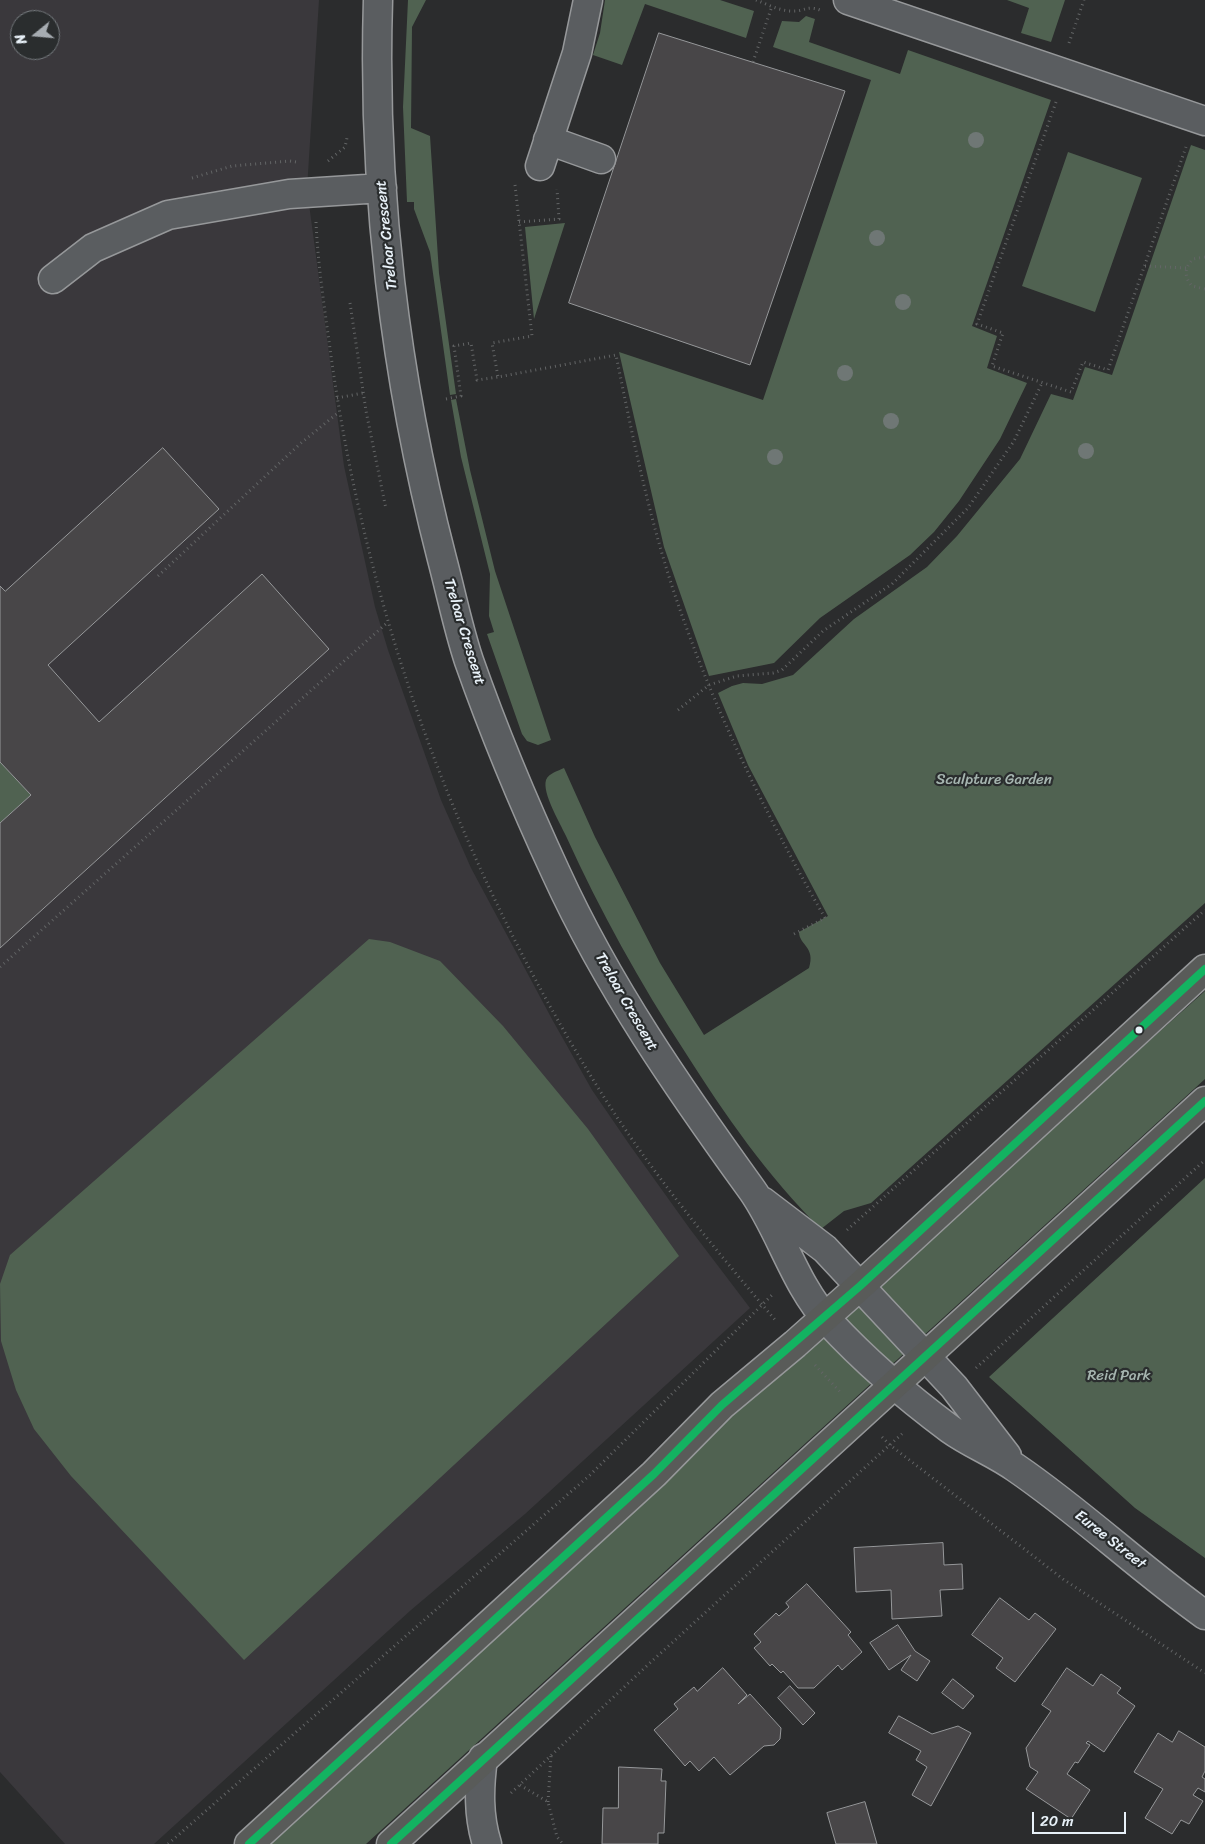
<!DOCTYPE html>
<style>
body{margin:0}
#map{position:relative;width:1205px;height:1844px;overflow:hidden;background:#2b2c2d;font-family:Sriracha,sans-serif}
canvas{display:block}
.north{position:absolute;left:10px;top:10px;width:50px;height:50px;box-sizing:border-box;background:#2a2d2e;border:1px solid #767b7f;border-radius:50%;rotate:253deg;font-size:14px;font-weight:700;line-height:20px;text-align:center;color:#e8f1f8}
.north::after{content:'';display:block;margin:auto;width:18px;height:22px;background:#a6acb1;clip-path:polygon(50% 0,100% 100%,50% 72%,0 100%)}
.scale{position:absolute;left:1032px;top:1812px;width:94px;height:22px;box-sizing:border-box;border:2px solid #e8f1f8;border-top:0;padding-left:6px;font-size:15px;line-height:18px;white-space:nowrap;color:#e8f1f8;-webkit-text-stroke:4px #2a2d2e;paint-order:stroke}
</style>
<div id="map">
<canvas width="1205" height="1844"></canvas>
<div class="north">N</div>
<div class="scale">20 m</div>
</div>
<script>
const context = document.querySelector('canvas').getContext('2d');
context.lineJoin = 'round';
function paint(path, color) { context.fillStyle = color; context.fill(path, 'evenodd'); }
function strokePath(path, color, width, dash) { context.strokeStyle = color; context.lineWidth = width; context.lineCap = dash ? 'butt' : 'round'; context.setLineDash(dash || []); context.stroke(path); }
function write(font, color, halo, rows, align = 'center') {
  context.font = font + ' Sriracha,sans-serif'; context.lineWidth = 4.5; context.setLineDash([]); context.textBaseline = 'middle'; context.strokeStyle = halo; context.fillStyle = color; for (const [text, x, y, turn = 0] of rows) {
    context.save(); context.translate(x, y); context.rotate((+turn || 0) * Math.PI / 180); context.textAlign = isNaN(turn) ? turn : align; if (halo) context.strokeText(text, 0, 0); context.fillText(text, 0, 0); context.restore();
  }
}
const built = new Path2D(`
 M 0,0 L 319,0 L 307,189 L 344,466 L 375,607 L 388,650 L 441,800 L 471,868 L 553,1021 L 592,1090 L 629,1144 L 690,1229 L 750,1308 L 525,1514 L 411,1610 L 154,1844 L 65,1844 L 0,1772 ZM 20,20 L 50,20 L 50,50 L 20,50 Z`);
const green = new Path2D(`
 M 408,0 L 426,0 L 412,27 L 411,128 L 430,136 L 439,273 L 456,394 L 450,395 L 430,252 L 414,209 L 414,202 L 407,202 L 403,107 Z
 M 605,0 L 720,0 L 754,11 L 746,38 L 645,4 L 622,65 L 593,55 L 600,33 Z
 M 1007,0 L 1065,0 L 1051,42 L 1021,33 L 1029,8 Z
 M 806,16 L 815,19 L 809,42 L 900,74 L 908,50 L 1051,100 L 972,326 L 997,336 L 987,368 L 1027,383 L 1000,439 L 959,501 L 934,532 L 910,555 L 820,618 L 774,663 L 709,676 L 664,547 L 619,352 L 763,400 L 871,80 L 773,47 L 782,21 L 799,22 Z
 M 1191,145 L 1205,150 L 1205,903 L 871,1203 L 844,1211 L 821,1229 C 768,1177 725,1115 685,1052 C 640,983 600,911 566,836 C 560,823 542,793 546,780 C 549,773 558,771 564,768 L 595,837 L 660,963 L 704,1035 L 809,968 C 816,947 799,945 799,932 L 828,916 L 748,765 L 718,693 L 732,686 L 743,683 L 762,684 L 793,675 L 854,619 L 927,567 L 957,536 L 1020,459 L 1051,394 L 1073,400 L 1085,367 L 1112,375 Z
 M 1068,152 L 1142,178 L 1095,312 L 1022,286 Z
 M 565,223 L 534,319 L 525,227 Z
 M 456,399 L 470,470 L 495,571 L 551,740 L 538,745 L 527,741 L 522,734 L 487,634 L 494,632 L 489,616 L 490,574 L 461,457 L 451,400 Z
 M 0,762 L 31,795 L 0,823 Z
 M 369,939 L 390,942 L 440,961 L 503,1026 L 588,1129 L 679,1256 L 244,1660 L 71,1476 L 34,1429 L 16,1390 L 1,1341 L 0,1284 L 10,1255 Z
 M 1205,991 L 1205,1079 L 366,1844 L 242,1844 L 755,1394 Z
 M 1205,1178 L 1205,1558 L 1135,1508 L 989,1377 Z`);
const building = new Path2D(`
 M 659,33 L 845,91 L 750,365 L 569,303 Z
 M 163,448 L 219,509 L 48,665 L 99,722 L 262,574 L 329,649 L 0,948 L 0,823 L 31,795 L 0,762 L 0,586 L 5,591 Z
 M 943,1543 L 944,1565 L 962,1564 L 963,1589 L 940,1590 L 942,1616 L 892,1619 L 891,1590 L 856,1592 L 854,1548 Z
 M 807,1584 L 851,1632 L 848,1635 L 862,1652 L 842,1670 L 838,1665 L 814,1688 L 798,1688 L 783,1671 L 781,1673 L 772,1664 L 770,1666 L 754,1648 L 761,1642 L 754,1634 L 776,1613 L 779,1616 L 789,1607 L 786,1603 Z
 M 1000,1598 L 1029,1620 L 1035,1613 L 1056,1629 L 1015,1682 L 996,1668 L 1003,1658 L 972,1635 Z
 M 898,1625 L 915,1651 L 930,1661 L 917,1681 L 901,1670 L 911,1655 L 889,1670 L 870,1643 Z
 M 723,1668 L 747,1695 L 738,1704 L 750,1694 L 781,1728 L 780,1739 L 774,1745 L 764,1746 L 730,1775 L 714,1757 L 699,1771 L 690,1761 L 685,1766 L 654,1730 L 678,1709 L 674,1704 L 694,1687 L 697,1691 Z
 M 1067,1668 L 1093,1686 L 1101,1674 L 1121,1688 L 1117,1693 L 1135,1706 L 1104,1752 L 1088,1741 L 1086,1743 L 1090,1745 L 1078,1763 L 1075,1762 L 1067,1774 L 1090,1790 L 1071,1819 L 1026,1789 L 1038,1772 L 1030,1767 L 1026,1748 L 1051,1711 L 1042,1705 Z
 M 953,1679 L 974,1696 L 963,1709 L 942,1693 Z
 M 790,1686 L 815,1713 L 803,1725 L 778,1698 Z
 M 899,1716 L 932,1734 L 958,1726 L 971,1733 L 931,1806 L 912,1795 L 927,1767 L 916,1760 L 921,1751 L 889,1733 Z
 M 1179,1731 L 1205,1747 L 1205,1771 L 1202,1777 L 1205,1779 L 1205,1792 L 1198,1788 L 1193,1795 L 1203,1801 L 1189,1824 L 1181,1820 L 1172,1834 L 1145,1818 L 1163,1789 L 1134,1772 L 1158,1733 L 1172,1742 Z
 M 619,1767 L 662,1769 L 661,1781 L 666,1781 L 664,1833 L 658,1833 L 658,1844 L 602,1844 L 603,1808 L 618,1808 Z
 M 865,1802 L 877,1844 L 836,1844 L 827,1813 Z`);
const path = new Path2D(`
 M 756,0 C 767,4 779,11 792,11 C 804,12 806,5 820,10
 M 1069,43 L 1084,0
 M 753,62 L 772,6
 M 1056,102 L 977,324 L 1003,333 L 992,366 L 1071,392 L 1083,362 L 1108,370 L 1186,147
 M 328,161 L 345,147 L 347,138
 M 192,178 L 232,166 L 290,161 L 296,162
 M 515,185 L 532,336 L 492,343 L 498,377 L 616,355 C 633,439 650,523 678,604 C 716,714 767,817 825,918 L 792,935
 M 316,222 C 318,267 325,311 331,356 C 368,620 460,868 602,1094 C 653,1175 715,1249 776,1321
 M 519,222 L 559,219 L 557,189
 M 1205,257 L 1193,259 C 1184,268 1184,277 1192,286 L 1205,289
 M 1145,266 L 1186,268
 M 350,303 L 366,411 L 386,509
 M 337,398 L 363,393
 M 446,399 L 461,396 L 454,346 L 471,343 L 477,380 L 498,377
 M 158,576 L 301,443 L 339,412
 M 678,710 L 709,685 L 737,676 L 773,673 L 782,670 L 823,631 L 892,584 L 968,508 L 1014,441 L 1042,383
 M 0,967 L 388,622
 M 847,1230 L 1205,910
 M 815,1365 L 842,1394
 M 976,1368 L 1205,1160
 M 882,1437 L 890,1445 L 1063,1579 L 1205,1673
 M 520,1785 L 548,1802 L 557,1837 L 563,1844
 M 511,1793 L 652,1661 L 904,1432
 M 548,1802 L 551,1755
 M 168,1844 L 590,1475 L 774,1293`);
const minor = new Path2D(`
 M 378,0 C 372,187 395,378 442,559 C 451,593 458,628 469,661 C 494,732 524,804 556,873 C 608,987 679,1089 752,1190 C 781,1231 794,1284 829,1322 C 865,1361 907,1397 950,1429 C 971,1444 995,1453 1016,1468 C 1082,1513 1140,1569 1205,1615
 M 848,0 L 1205,121
 M 548,140 L 601,159
 M 540,166 L 577,53 L 588,0
 M 53,279 L 93,248 L 168,215 L 289,194 L 382,188
 M 762,1201 L 825,1249 L 954,1387 L 1007,1456
 M 483,1758 C 479,1788 478,1815 487,1844`);
const major = new Path2D(`
 M 249,1844 L 654,1474 L 722,1405 L 795,1344 L 860,1286 L 1205,969
 M 391,1844 L 1205,1101`);
const bus1 = new Path2D(`
 M 249,1844 L 654,1474 L 722,1405 L 860,1286 L 1205,969
 M 391,1844 L 1205,1101`);
const trees = [
 [976,140],
 [877,238],
 [903,302],
 [845,373],
 [891,421],
 [1086,451],
 [775,457]
];
const markers = [
 [1139,1030,4.5,"#e8f1f8"]
];
const streetNames = [
 ["Treloar Crescent",387,235,-96],
 ["Treloar Crescent",464,632,73],
 ["Treloar Crescent",626,1002,60],
 ["Euree Street",1110,1540,38]
];
const parkNames = [
 ["Sculpture Garden",994,780],
 ["Reid Park",1119,1376]
];
paint(built, '#3a383c');
paint(green, '#506251');
paint(building, '#484648');
strokePath(building, '#96989a', 1);
strokePath(minor, '#96989a', 31);
strokePath(major, '#96989a', 31);
strokePath(path, '#636566', 3, [1, 4]);
strokePath(minor, '#5a5d60', 28);
strokePath(major, '#595b59', 28);
strokePath(bus1, '#13b361', 8);
context.fillStyle = '#6f7775';
for (const [x, y] of trees) { context.beginPath(); context.arc(x, y, 8, 0, 2 * Math.PI); context.fill(); }
for (const [x, y, r, color] of markers) { const dot = new Path2D(); dot.arc(x, y, r, 0, 2 * Math.PI); context.fillStyle = color; context.fill(dot); strokePath(dot, '#2a2d2e', 2); }
write('15px', '#e8f1f8', '#2a2d2e', streetNames);
write('15px', '#a6b5b0', '#2a2d2e', parkNames);
</script>
